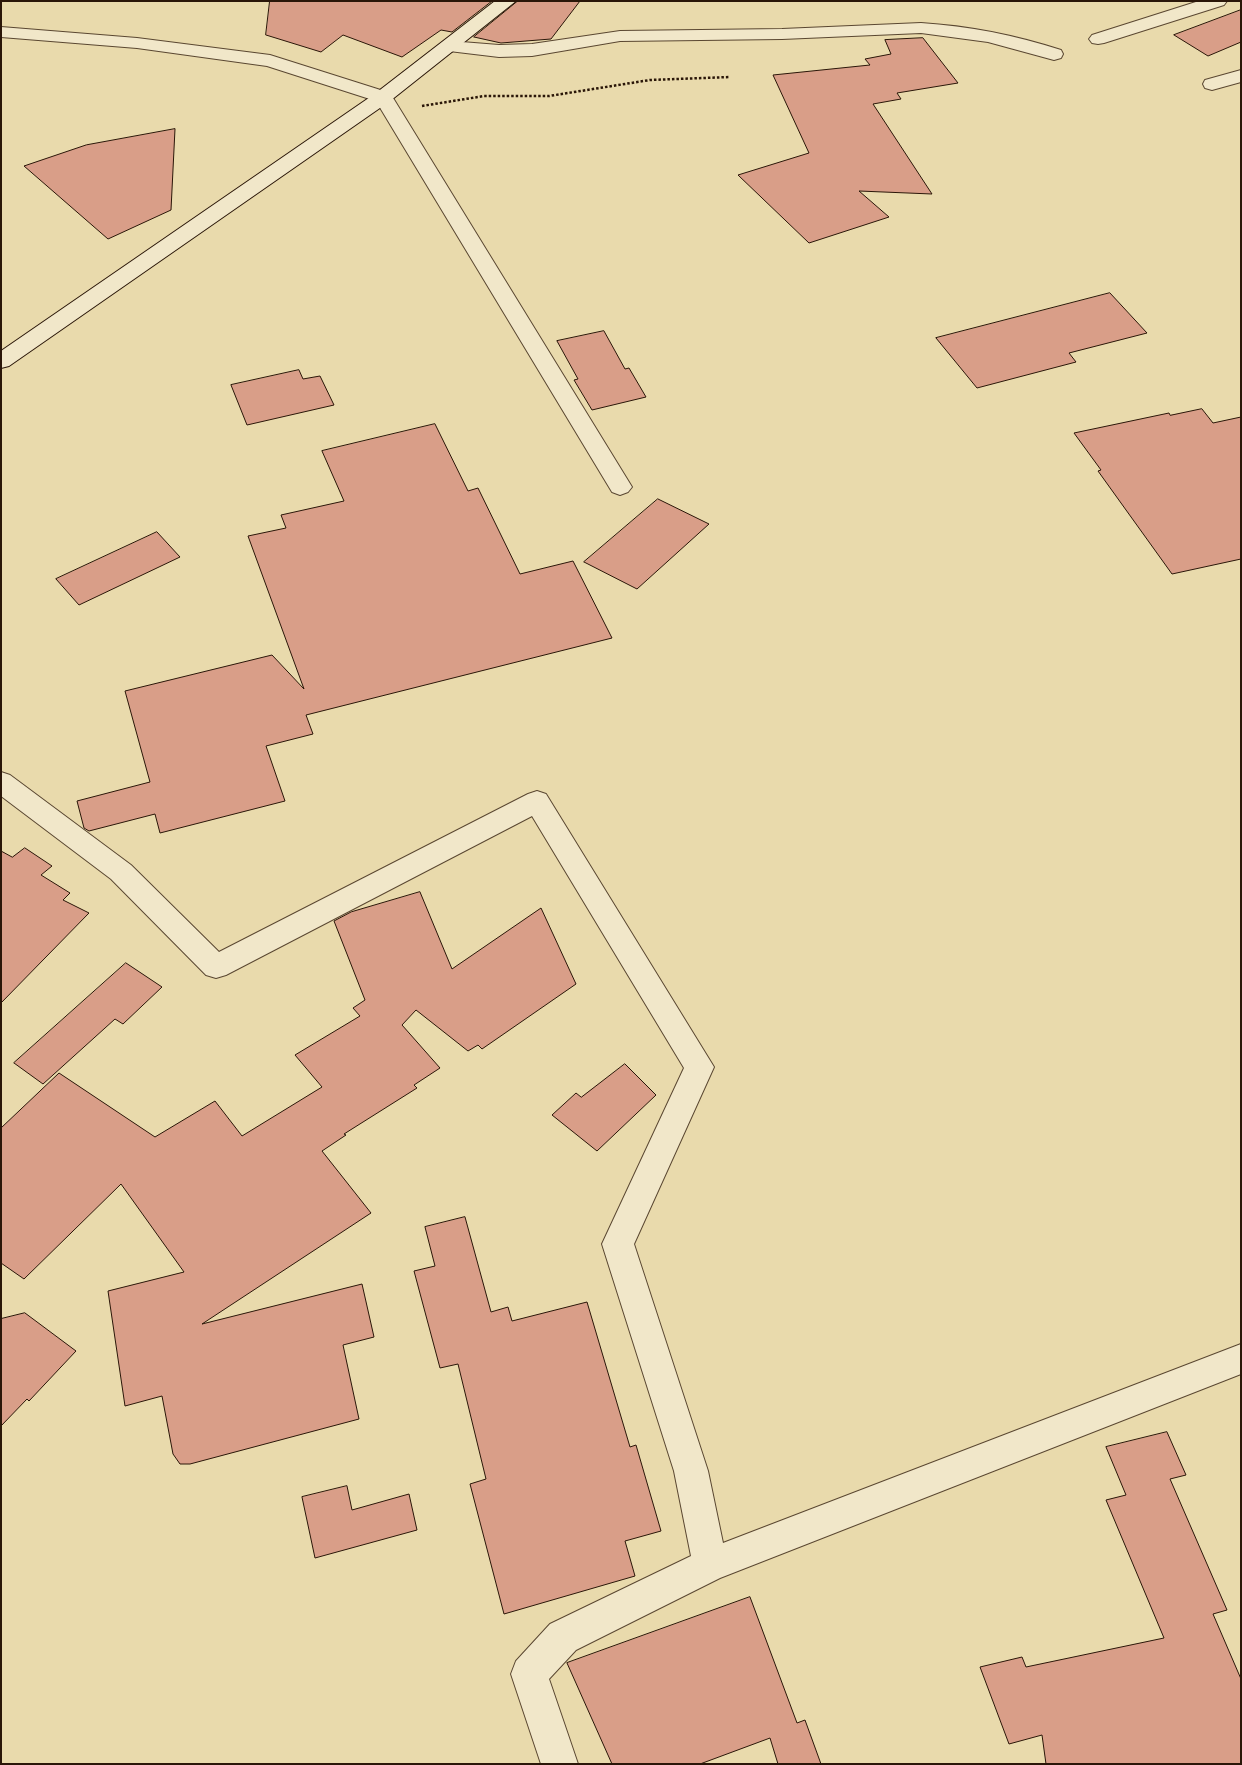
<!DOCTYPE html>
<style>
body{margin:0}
#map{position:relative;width:1242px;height:1765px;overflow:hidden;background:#e9daac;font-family:"EB Garamond",serif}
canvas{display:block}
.frame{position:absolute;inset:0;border:2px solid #2a1608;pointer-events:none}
</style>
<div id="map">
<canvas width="1242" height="1765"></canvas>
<div class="frame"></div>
</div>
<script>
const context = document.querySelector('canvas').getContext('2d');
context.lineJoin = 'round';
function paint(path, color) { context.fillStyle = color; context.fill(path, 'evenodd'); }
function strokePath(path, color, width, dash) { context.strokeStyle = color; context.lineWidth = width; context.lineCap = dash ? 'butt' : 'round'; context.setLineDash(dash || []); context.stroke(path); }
const building = new Path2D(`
 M 270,1 L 492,1 L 452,32 L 441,30 L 402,57 L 343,35 L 321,52 L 266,35 Z
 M 518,1 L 580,1 L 551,39 L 501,43 L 474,37 Z
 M 1241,10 L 1241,42 L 1208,56 L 1174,35 Z
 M 923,38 L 958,83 L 897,93 L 901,99 L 873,104 L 932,194 L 859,191 L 889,217 L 809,243 L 738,175 L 809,153 L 773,75 L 870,65 L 865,59 L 891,54 L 885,40 Z
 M 175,129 L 171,210 L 108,239 L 24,166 L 86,145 Z
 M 1110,293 L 1147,333 L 1069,353 L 1076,362 L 977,388 L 936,338 Z
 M 604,331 L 625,369 L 629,368 L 646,397 L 592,410 L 574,380 L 578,379 L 557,341 Z
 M 299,370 L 303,379 L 320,376 L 334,405 L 247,425 L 231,385 Z
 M 1202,409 L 1213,423 L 1241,417 L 1241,559 L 1172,574 L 1098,471 L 1101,470 L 1074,433 L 1169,413 L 1170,415 Z
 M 435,424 L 468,491 L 478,488 L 520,574 L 573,561 L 612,638 L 306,715 L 313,734 L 266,746 L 285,801 L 160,833 L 155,814 L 89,831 L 84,828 L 77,801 L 150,782 L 125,691 L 272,655 L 304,689 L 248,536 L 286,528 L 281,515 L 344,501 L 322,451 Z
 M 658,499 L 709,524 L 637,589 L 584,562 Z
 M 157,532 L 180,557 L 79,605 L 56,579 Z
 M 25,848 L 52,866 L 41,875 L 70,893 L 63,900 L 89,913 L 1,1003 L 1,851 L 12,857 Z
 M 420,892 L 452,969 L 541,908 L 576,984 L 482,1049 L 478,1045 L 468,1051 L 416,1010 L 402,1025 L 440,1068 L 414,1085 L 417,1088 L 344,1134 L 346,1135 L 322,1151 L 371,1213 L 202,1324 L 362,1284 L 374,1337 L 343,1345 L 359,1419 L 190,1464 L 180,1464 L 173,1454 L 162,1396 L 125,1406 L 108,1291 L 184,1272 L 121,1184 L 24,1279 L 1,1263 L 1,1128 L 59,1073 L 155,1137 L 215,1101 L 242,1136 L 322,1087 L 295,1055 L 360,1016 L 353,1008 L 365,1000 L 334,921 L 351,912 Z
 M 126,963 L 162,987 L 123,1024 L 115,1019 L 43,1084 L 14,1063 Z
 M 625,1064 L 656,1095 L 597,1151 L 552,1115 L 576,1093 L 581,1097 Z
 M 465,1217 L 491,1312 L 508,1307 L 512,1321 L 587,1302 L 630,1447 L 636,1445 L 661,1531 L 625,1541 L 635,1576 L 504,1614 L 470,1484 L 486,1479 L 458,1364 L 440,1368 L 414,1271 L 435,1266 L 425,1227 Z
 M 25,1313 L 76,1351 L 29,1401 L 27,1399 L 1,1426 L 1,1319 Z
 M 1167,1432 L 1186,1475 L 1170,1479 L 1227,1610 L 1213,1614 L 1241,1679 L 1241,1764 L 1046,1764 L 1042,1735 L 1009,1744 L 980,1667 L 1022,1657 L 1026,1667 L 1164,1638 L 1106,1500 L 1126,1495 L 1106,1447 Z
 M 347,1486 L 352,1510 L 409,1494 L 417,1530 L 315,1558 L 302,1497 Z
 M 750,1597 L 797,1723 L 805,1720 L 821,1764 L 778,1764 L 770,1738 L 700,1764 L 612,1764 L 567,1663 Z`);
const path = new Path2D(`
 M 422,106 L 484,96 L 549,96 L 650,80 L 730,77`);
const street = new Path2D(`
 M 1199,1 L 1227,1 L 1224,5 L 1104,43 L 1098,44 L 1092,43 L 1089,39 L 1092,35 Z
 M 921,23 C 969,26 1015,35 1061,50 L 1063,54 L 1061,58 L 1054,60 L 988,42 L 921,33 L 782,39 L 620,41 L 532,56 L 499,57 L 449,51 L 443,50 L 440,46 L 443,42 L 449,41 L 499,45 L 532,44 L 620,31 L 782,29 Z
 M 1,27 L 137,38 L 270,55 L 390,93 L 632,487 L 628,492 L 620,495 L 612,492 L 376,101 L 267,66 L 137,48 L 1,37 Z
 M 1241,70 L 1241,82 L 1212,90 L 1205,88 L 1203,84 L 1205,80 Z
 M 1,772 L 10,775 L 131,865 L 219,952 L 528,794 L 537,791 L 546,794 L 714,1067 L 634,1244 L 708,1471 L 723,1543 L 1241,1344 L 1241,1374 L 720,1578 L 576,1650 L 549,1679 L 578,1764 L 541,1764 L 511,1674 L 516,1661 L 550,1624 L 691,1556 L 674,1471 L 602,1244 L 684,1068 L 532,816 L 226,975 L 216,978 L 206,975 L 111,879 L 1,796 Z`);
const secondary = new Path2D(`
 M 495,1 L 516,1 L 390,101 L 9,366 L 1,368 L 1,351 L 376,93 Z`);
paint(building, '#d99e88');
strokePath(building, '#2a1608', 1);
strokePath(street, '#5a4731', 2);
strokePath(secondary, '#2a1608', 2);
strokePath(path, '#2a1608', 2.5, [2.5, 2]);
paint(street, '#f1e7c9');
paint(secondary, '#f1e7c9');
</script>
